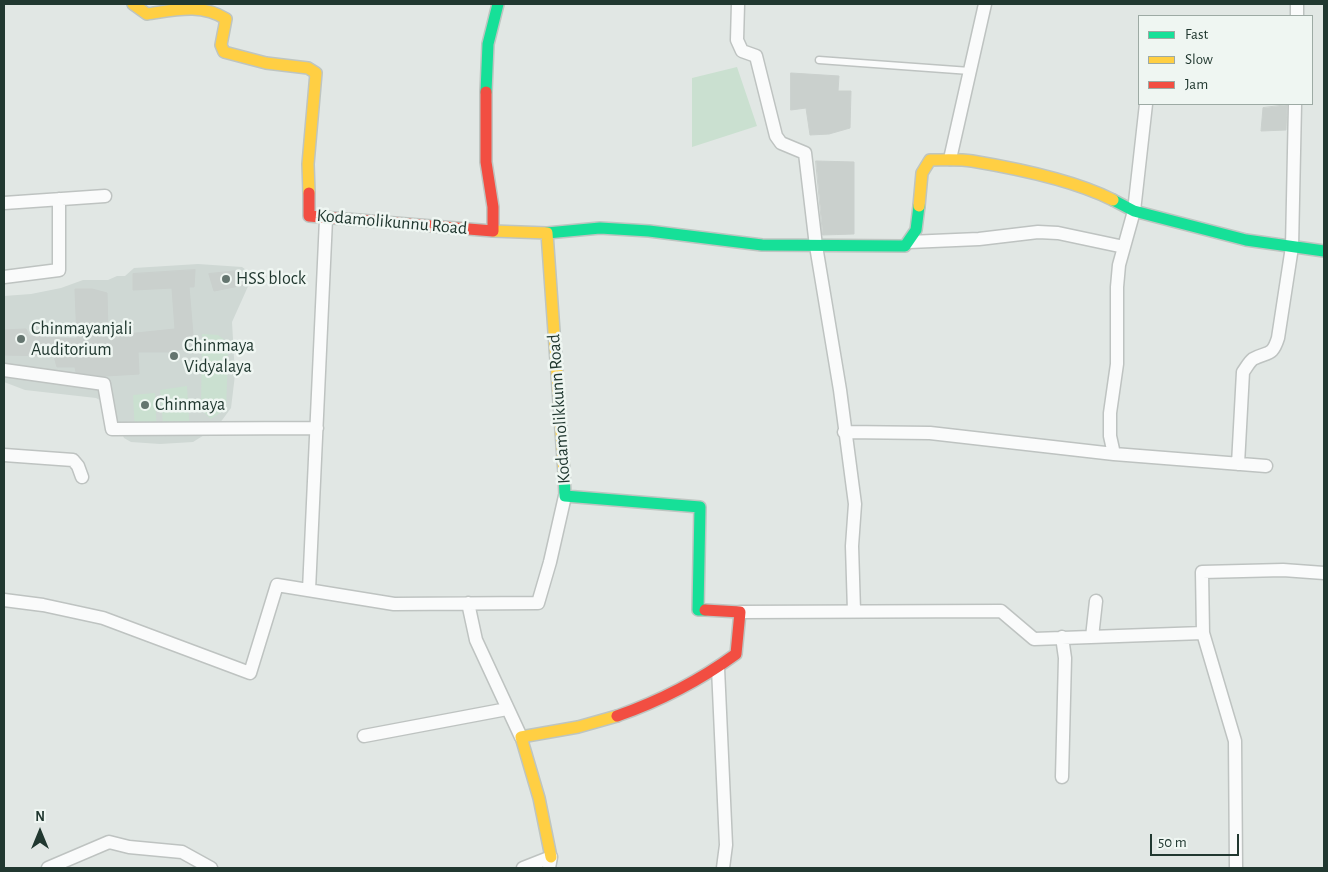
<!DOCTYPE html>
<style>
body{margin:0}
#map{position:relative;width:1328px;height:872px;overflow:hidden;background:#e1e7e4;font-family:"Alegreya Sans",sans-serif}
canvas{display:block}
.frame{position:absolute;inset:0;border:5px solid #213830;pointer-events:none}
.legend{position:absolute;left:1138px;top:15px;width:175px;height:90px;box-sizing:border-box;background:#eff6f2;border:1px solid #9daaa4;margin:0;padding:6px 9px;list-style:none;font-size:15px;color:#213830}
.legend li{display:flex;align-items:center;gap:10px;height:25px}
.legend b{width:25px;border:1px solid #9daaa4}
.north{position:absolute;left:15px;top:807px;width:50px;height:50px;-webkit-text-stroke:4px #eff6f2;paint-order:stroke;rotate:0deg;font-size:14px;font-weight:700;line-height:20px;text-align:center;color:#213830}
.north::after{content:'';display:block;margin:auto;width:18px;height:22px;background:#213830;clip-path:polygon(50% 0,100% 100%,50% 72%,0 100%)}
.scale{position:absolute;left:1150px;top:834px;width:89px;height:22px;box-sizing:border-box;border:2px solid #213830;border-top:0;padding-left:6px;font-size:15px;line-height:18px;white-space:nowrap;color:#213830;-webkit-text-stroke:4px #eff6f2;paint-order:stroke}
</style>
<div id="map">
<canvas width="1328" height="872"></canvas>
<div class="frame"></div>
<ul class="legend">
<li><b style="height:6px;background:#16e098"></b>Fast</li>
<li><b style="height:6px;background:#ffcf43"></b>Slow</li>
<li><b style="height:6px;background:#f24e42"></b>Jam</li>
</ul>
<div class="north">N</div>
<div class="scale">50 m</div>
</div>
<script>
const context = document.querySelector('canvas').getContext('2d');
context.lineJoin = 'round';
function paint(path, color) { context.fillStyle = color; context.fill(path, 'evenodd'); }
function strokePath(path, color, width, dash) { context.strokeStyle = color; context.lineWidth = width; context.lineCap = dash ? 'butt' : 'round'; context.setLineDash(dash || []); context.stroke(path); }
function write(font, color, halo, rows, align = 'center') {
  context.font = font + ' "Alegreya Sans",sans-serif'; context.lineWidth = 5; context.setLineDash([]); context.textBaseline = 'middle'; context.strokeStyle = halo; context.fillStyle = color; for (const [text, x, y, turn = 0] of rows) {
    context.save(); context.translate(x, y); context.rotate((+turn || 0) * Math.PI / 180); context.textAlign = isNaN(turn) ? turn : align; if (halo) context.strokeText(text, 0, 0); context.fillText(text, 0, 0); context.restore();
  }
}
const built = new Path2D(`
 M 198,264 L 242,267 L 249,272 L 250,282 L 232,322 L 235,375 L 231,408 L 217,427 L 193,442 L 160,444 L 131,442 L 124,438 L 109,405 L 96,398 L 25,390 L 4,382 L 4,296 L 31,294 L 61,288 L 83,280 L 108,280 L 117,276 L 125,276 L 134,268 Z`);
const green = new Path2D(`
 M 737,67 L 757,126 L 692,147 L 692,78 Z
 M 202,334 L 218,335 L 226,341 L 228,355 L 226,409 L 211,419 L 201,410 Z
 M 187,386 L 190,434 L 164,435 L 160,390 Z
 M 155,393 L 157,435 L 135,435 L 133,395 Z`);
const building = new Path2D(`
 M 791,73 L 839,76 L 838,91 L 851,91 L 850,128 L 829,134 L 810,135 L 806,108 L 791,110 Z
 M 1287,105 L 1286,130 L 1261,131 L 1263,108 Z
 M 816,161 L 854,162 L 854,234 L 823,235 Z
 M 195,270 L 194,287 L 189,287 L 194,347 L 168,352 L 138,352 L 139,374 L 105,376 L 76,372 L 75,367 L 57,367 L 54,356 L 4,355 L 4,330 L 26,329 L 29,336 L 77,339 L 75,289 L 92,289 L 107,293 L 108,336 L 175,329 L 172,288 L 133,290 L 133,274 Z
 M 238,271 L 244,285 L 214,291 L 209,274 Z`);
const lane = new Path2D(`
 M 819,60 L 970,71`);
const street = new Path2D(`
 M 738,4 L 737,40 L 742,51 L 756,56 L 776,136 L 781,143 L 805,153 L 816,246 L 840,390 L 855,504 L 852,546 L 854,611
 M 1297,16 L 1297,4
 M 950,159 L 985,4
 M 4,203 L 105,196
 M 909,242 L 979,239 L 1038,232 L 1058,233 L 1124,247
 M 4,277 L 59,270 L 59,199
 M 4,370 L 104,384 L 112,429 L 317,428
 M 844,432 L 930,433 L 1114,454 L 1266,466
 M 1114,454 L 1110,436 L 1110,413 L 1117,364 L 1117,287 L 1119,265 L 1134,211 L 1146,104
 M 4,455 L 73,460 L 78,466 L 82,477
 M 1238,464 L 1243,372 C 1246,368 1249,362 1253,359 C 1268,351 1272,357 1278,338 L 1292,247 L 1295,104
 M 309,590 L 326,219
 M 4,600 L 43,605 L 103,618 L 250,673 L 277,585 L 394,604 L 538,603 L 550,562 L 565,496
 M 468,603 L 476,640 L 521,737
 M 740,612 L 1001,611 L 1034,639 L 1203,633 L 1202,572 L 1283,570 L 1324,573
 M 1203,633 L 1235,741 L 1236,868
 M 1092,637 L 1096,601
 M 718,668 L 726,845 L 723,868
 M 364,736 L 507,709
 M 1062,777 L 1065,658 L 1062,637
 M 48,868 L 109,842 L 129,847 L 182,852 L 211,868
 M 523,868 L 551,857 L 549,868`);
const fast = new Path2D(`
 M 486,92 L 488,44 L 498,4
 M 1113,200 L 1134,211 L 1246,240 L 1324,251
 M 547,233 L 600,228 L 649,231 L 762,245 L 905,246 L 916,230 L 919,206
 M 564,473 L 565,496 L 700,507 L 698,610 L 705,610`);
const slow = new Path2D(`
 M 133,4 L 147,14 C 175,10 201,3 226,19 L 221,45 L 224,52 L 266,63 L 308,68 L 316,73 L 308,164 L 309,193
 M 919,206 L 922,173 L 930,160 C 944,160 959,159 972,161 C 1014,168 1076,181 1113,200
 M 493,231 L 547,233 L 564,473
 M 551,857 L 539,798 L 521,737 L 578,727 L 617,716`);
const jam = new Path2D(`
 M 309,193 L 309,216 L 493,231 L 493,207 L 486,162 L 486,92
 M 617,716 C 660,701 699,681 736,654 L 740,612 L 705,610`);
const markers = [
 [226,279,5,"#64756f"],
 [21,339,5,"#64756f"],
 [174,356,5,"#64756f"],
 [145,405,5,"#64756f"]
];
const streetNames = [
 ["Kodamolikunnu Road",392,222,5],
 ["Kodamolikkunn Road",559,409,-94]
];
const poiNames = [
 ["HSS block",236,279],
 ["Chinmayanjali",31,329],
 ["Auditorium",31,350],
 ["Chinmaya",184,346],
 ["Vidyalaya",184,367],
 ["Chinmaya",155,405]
];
paint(built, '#cfd8d4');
paint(green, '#cae0d0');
paint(building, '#cad0cd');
strokePath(building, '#cad0cd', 1);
strokePath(lane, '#bec3c1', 9);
strokePath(street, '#bec3c1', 15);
strokePath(fast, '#bec5c1', 14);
strokePath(slow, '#bec5c1', 14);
strokePath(jam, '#bec5c1', 14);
strokePath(lane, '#fafbfb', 6);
strokePath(street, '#fafbfb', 12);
strokePath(fast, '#16e098', 11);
strokePath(slow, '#ffcf43', 11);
strokePath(jam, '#f24e42', 11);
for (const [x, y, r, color] of markers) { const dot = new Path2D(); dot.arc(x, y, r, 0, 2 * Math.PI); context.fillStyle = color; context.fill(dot); strokePath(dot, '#eff6f2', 2); }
write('18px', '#213830', '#eff6f2', streetNames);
write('18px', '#213830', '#eff6f2', poiNames, 'left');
</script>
